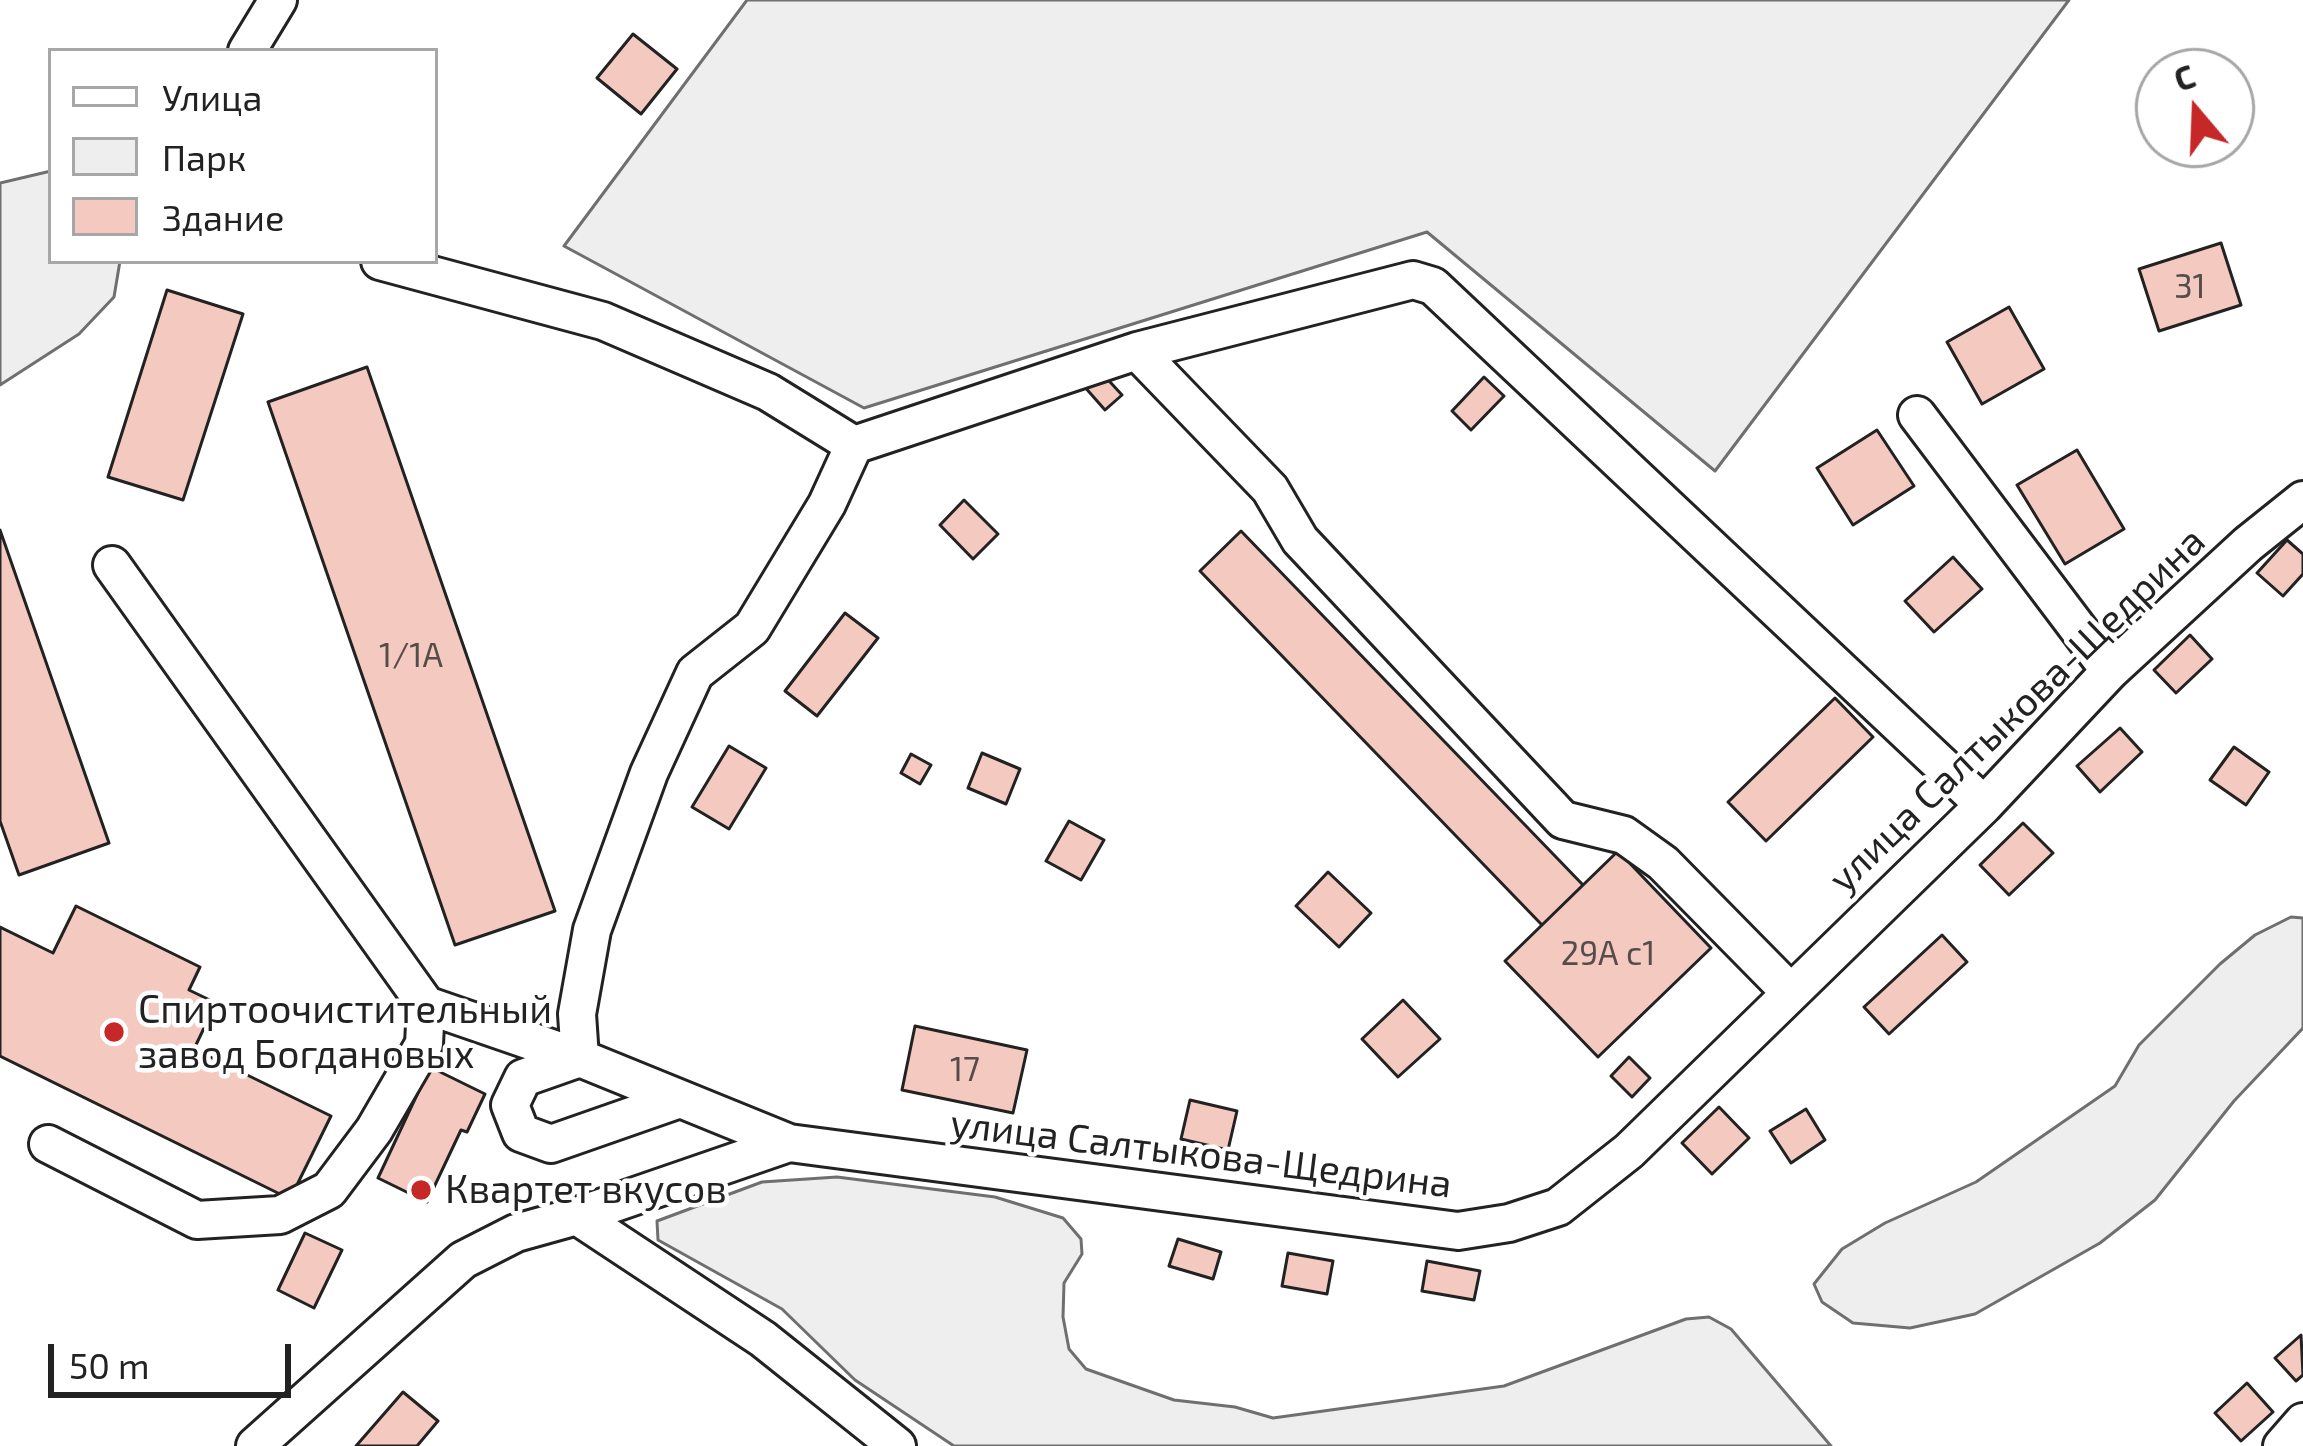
<!DOCTYPE html>
<meta charset="utf-8">
<style>
body{margin:0}
#map{position:relative;width:2303px;height:1446px;overflow:hidden;background:#fff;font-family:"Exo 2",sans-serif}
canvas{display:block}
.legend{position:absolute;left:48px;top:48px;width:390px;height:216px;box-sizing:border-box;background:#fff;border:3px solid #a7a7a7;margin:0;padding:15px 21px;list-style:none;font-size:36px;color:#222}
.legend li{display:flex;align-items:center;gap:24px;height:60px}
.legend b{width:60px;border:3px solid #a7a7a7}
.north{position:absolute;left:2135px;top:48px;width:120px;height:120px;box-sizing:border-box;background:#fff;border:3px solid #a7a7a7;border-radius:50%;rotate:341deg;font-size:33px;font-weight:700;line-height:48px;text-align:center;color:#222}
.north::after{content:'';display:block;margin:auto;width:42px;height:54px;background:#c62828;clip-path:polygon(50% 0,100% 100%,50% 72%,0 100%)}
.scale{position:absolute;left:48px;top:1344px;width:243px;height:54px;box-sizing:border-box;border:6px solid #222;border-top:0;padding-left:15px;font-size:36px;line-height:42px;white-space:nowrap;color:#222;-webkit-text-stroke:9px #fff;paint-order:stroke}
</style>
<div id="map">
<canvas width="2303" height="1446"></canvas>
<ul class="legend">
<li><b style="height:15px;background:#fff"></b>Улица</li>
<li><b style="height:33px;background:#eee"></b>Парк</li>
<li><b style="height:33px;background:#f3c9c0"></b>Здание</li>
</ul>
<div class="north">С</div>
<div class="scale">50 m</div>
</div>
<script>
const context = document.querySelector('canvas').getContext('2d');
context.lineJoin = 'round';
function paint(path, color) { context.fillStyle = color; context.fill(path, 'evenodd'); }
function strokePath(path, color, width, dash) { context.strokeStyle = color; context.lineWidth = width; context.lineCap = dash ? 'butt' : 'round'; context.setLineDash(dash || []); context.stroke(path); }
function write(font, color, halo, rows, align = 'center') {
  context.font = font + ' "Exo 2",sans-serif'; context.lineWidth = 9; context.setLineDash([]); context.textBaseline = 'middle'; context.strokeStyle = halo; context.fillStyle = color; for (const [text, x, y, turn = 0] of rows) {
    context.save(); context.translate(x, y); context.rotate((+turn || 0) * Math.PI / 180); context.textAlign = isNaN(turn) ? turn : align; if (halo) context.strokeText(text, 0, 0); context.fillText(text, 0, 0); context.restore();
  }
}
const green = new Path2D(`
 M 747,0 L 2069,0 L 1715,471 L 1427,232 L 864,408 L 564,246 Z
 M 51,171 L 51,261 L 120,261 L 114,297 L 79,334 L 0,385 L 0,183 Z
 M 2291,917 L 2303,918 L 2303,1028 L 2234,1101 L 2155,1200 L 2100,1243 L 1975,1314 L 1910,1328 L 1853,1323 L 1822,1302 L 1814,1284 L 1842,1249 L 1885,1223 L 1976,1182 L 2115,1086 L 2139,1045 L 2220,964 L 2255,935 Z
 M 837,1177 L 995,1197 L 1063,1218 L 1081,1239 L 1082,1254 L 1064,1283 L 1063,1317 L 1069,1349 L 1086,1369 L 1174,1400 L 1235,1407 L 1273,1418 L 1504,1386 L 1686,1319 L 1709,1317 L 1731,1329 L 1831,1446 L 954,1446 L 855,1380 L 782,1309 L 658,1240 L 657,1221 L 762,1182 Z`);
const building = new Path2D(`
 M 633,34 L 677,69 L 641,114 L 597,78 Z
 M 2221,243 L 2241,305 L 2159,331 L 2139,269 Z
 M 167,290 L 243,314 L 183,500 L 108,477 Z
 M 2009,307 L 2044,369 L 1982,404 L 1947,342 Z
 M 367,367 L 555,911 L 455,945 L 268,402 Z
 M 1100,371 L 1122,395 L 1105,410 L 1083,385 Z
 M 1484,377 L 1504,396 L 1471,430 L 1452,411 Z
 M 1877,430 L 1914,486 L 1853,525 L 1817,468 Z
 M 2077,450 L 2124,529 L 2065,564 L 2017,485 Z
 M 964,500 L 998,534 L 973,559 L 940,525 Z
 M 0,530 L 109,843 L 19,875 L 0,821 Z
 M 1241,531 L 1583,885 L 1542,925 L 1200,571 Z
 M 2287,540 L 2303,554 L 2303,574 L 2283,596 L 2257,573 Z
 M 1953,557 L 1982,589 L 1934,632 L 1905,601 Z
 M 845,613 L 878,638 L 817,716 L 785,691 Z
 M 2190,635 L 2212,659 L 2176,693 L 2154,670 Z
 M 1835,698 L 1873,737 L 1766,841 L 1728,802 Z
 M 2120,728 L 2142,752 L 2100,792 L 2077,766 Z
 M 729,746 L 766,768 L 729,829 L 692,807 Z
 M 2234,747 L 2269,772 L 2246,805 L 2210,780 Z
 M 982,753 L 1020,769 L 1006,804 L 968,788 Z
 M 911,754 L 931,765 L 920,784 L 901,773 Z
 M 1069,821 L 1104,840 L 1081,880 L 1046,861 Z
 M 2023,823 L 2053,853 L 2009,895 L 1980,865 Z
 M 1618,851 L 1711,948 L 1598,1057 L 1505,961 Z
 M 1328,872 L 1371,913 L 1339,947 L 1296,906 Z
 M 76,906 L 200,967 L 189,990 L 216,1003 L 194,1049 L 331,1116 L 290,1199 L 0,1056 L 0,927 L 53,953 Z
 M 1942,935 L 1967,962 L 1889,1034 L 1864,1007 Z
 M 1403,1000 L 1440,1039 L 1398,1077 L 1362,1039 Z
 M 915,1026 L 1027,1050 L 1013,1113 L 902,1090 Z
 M 1629,1057 L 1650,1078 L 1632,1097 L 1611,1076 Z
 M 430,1067 L 485,1094 L 467,1132 L 461,1130 L 427,1202 L 378,1178 Z
 M 1190,1100 L 1237,1111 L 1228,1150 L 1181,1139 Z
 M 1719,1107 L 1749,1138 L 1712,1174 L 1682,1143 Z
 M 1806,1109 L 1825,1140 L 1791,1163 L 1770,1131 Z
 M 305,1233 L 342,1250 L 314,1308 L 278,1290 Z
 M 1178,1239 L 1221,1252 L 1213,1279 L 1169,1266 Z
 M 1288,1253 L 1333,1261 L 1327,1294 L 1282,1286 Z
 M 1427,1261 L 1480,1271 L 1474,1300 L 1422,1291 Z
 M 2301,1335 L 2303,1375 L 2296,1381 L 2275,1358 Z
 M 2247,1383 L 2273,1412 L 2241,1441 L 2215,1413 Z
 M 403,1392 L 438,1421 L 417,1446 L 356,1446 Z`);
const minor = new Path2D(`
 M 247,51 L 278,0
 M 380,261 L 603,321 L 768,392 L 854,445 L 827,504 L 752,628 L 695,673 L 649,773 L 592,930 L 577,1014 L 580,1058
 M 1137,351 L 1270,489 L 1300,540 L 1563,820 L 1624,835 L 1663,863 L 1789,991
 M 1917,415 L 2110,671
 M 854,445 L 1137,351 L 1413,280 L 1433,286 L 1984,805
 M 426,1005 L 580,1058 L 789,1143
 M 580,1058 L 523,1078 L 510,1105 L 521,1133 L 551,1144 L 677,1100
 M 48,1144 L 197,1220 L 280,1215 L 329,1190 L 374,1130 L 424,1044 L 426,1005 L 112,565
 M 577,1216 L 763,1339 L 897,1446
 M 255,1446 L 463,1260 L 516,1233 L 577,1216 L 789,1143 L 1458,1231 L 1509,1223 L 1558,1207 L 1629,1151 L 1984,805 L 2110,671 L 2248,544 L 2303,500
 M 2282,1446 L 2303,1422`);
const markers = [
 [114,1032,12,"#c62828"],
 [421,1190,12,"#c62828"]
];
const numberNames = [
 ["31",2190,287],
 ["1/1А",411,656],
 ["29А с1",1608,954],
 ["17",965,1070]
];
const streetNames = [
 ["улица Салтыкова-Щедрина",2017,710,-44],
 ["улица Салтыкова-Щедрина",1201,1154,7]
];
const poiNames = [
 ["Спиртоочистительный",138,1010],
 ["завод Богдановых",138,1055],
 ["Квартет вкусов",445,1190]
];
paint(green, '#eee');
strokePath(green, '#6f6f6f', 3);
paint(building, '#f3c9c0');
strokePath(building, '#222', 3);
strokePath(minor, '#222', 42);
strokePath(minor, '#fff', 36);
for (const [x, y, r, color] of markers) { const dot = new Path2D(); dot.arc(x, y, r, 0, 2 * Math.PI); context.fillStyle = color; context.fill(dot); strokePath(dot, '#fff', 4.5); }
write('33px', '#564c4a', null, numberNames);
write('39px', '#222', '#fff', streetNames);
write('39px', '#222', '#fff', poiNames, 'left');
</script>
